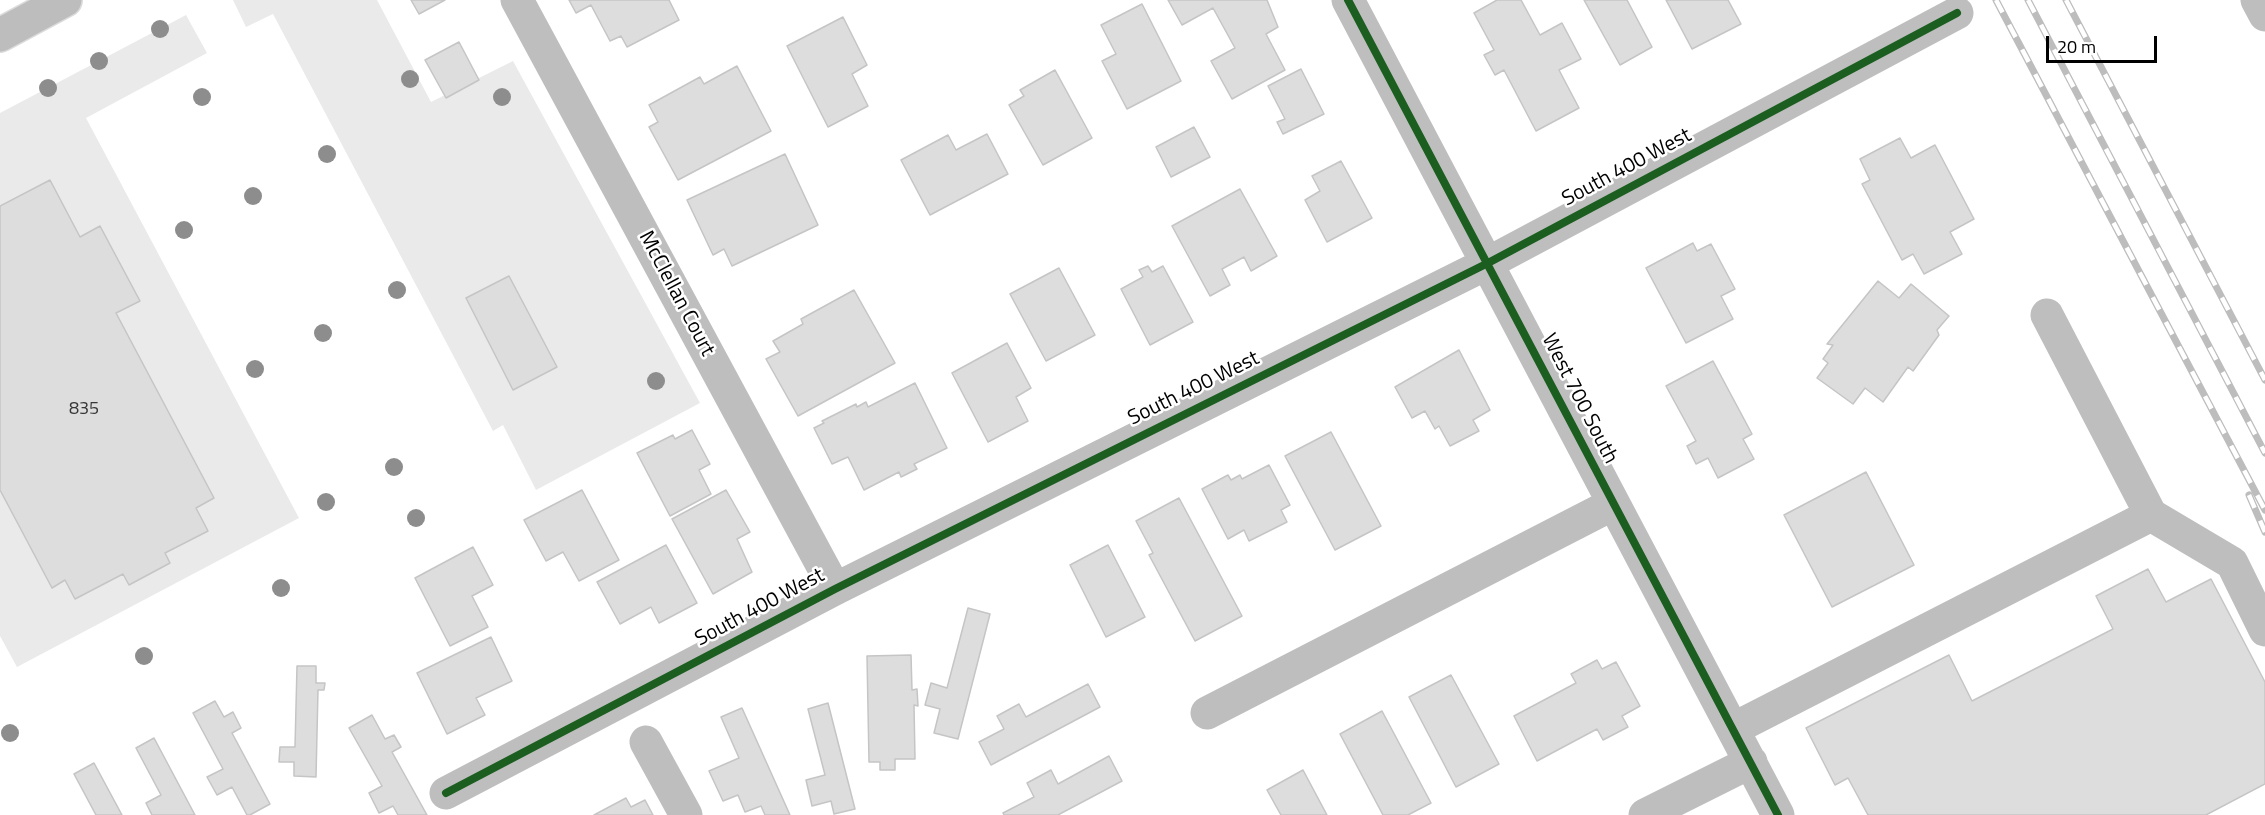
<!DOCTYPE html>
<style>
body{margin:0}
#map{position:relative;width:2265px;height:815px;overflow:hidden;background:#fff;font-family:"Titillium Web",sans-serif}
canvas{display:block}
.scale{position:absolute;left:2046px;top:36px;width:111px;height:27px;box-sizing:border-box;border:3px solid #000;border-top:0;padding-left:8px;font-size:18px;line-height:21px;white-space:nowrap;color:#000;-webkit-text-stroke:4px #fff;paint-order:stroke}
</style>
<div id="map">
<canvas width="2265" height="815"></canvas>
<div class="scale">20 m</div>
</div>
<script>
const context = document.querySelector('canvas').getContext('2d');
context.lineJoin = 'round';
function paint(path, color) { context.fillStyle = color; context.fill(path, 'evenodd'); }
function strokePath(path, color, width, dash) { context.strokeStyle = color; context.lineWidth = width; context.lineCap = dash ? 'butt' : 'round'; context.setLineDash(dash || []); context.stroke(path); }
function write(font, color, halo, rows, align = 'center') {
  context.font = font + ' "Titillium Web",sans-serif'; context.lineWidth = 5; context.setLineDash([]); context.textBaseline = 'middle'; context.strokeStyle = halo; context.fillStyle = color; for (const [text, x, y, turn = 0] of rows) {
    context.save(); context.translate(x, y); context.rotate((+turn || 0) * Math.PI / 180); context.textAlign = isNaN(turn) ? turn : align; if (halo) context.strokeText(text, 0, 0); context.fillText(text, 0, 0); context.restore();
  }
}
const green = new Path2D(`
 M 233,0 L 377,0 L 431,102 L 513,61 L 700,403 L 536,490 L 503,425 L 493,431 L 273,14 L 246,27 Z
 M 186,15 L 207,53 L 86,118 L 299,518 L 17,667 L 0,636 L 0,113 Z`);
const building = new Path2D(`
 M 411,0 L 445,0 L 419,14 Z
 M 569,0 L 669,0 L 679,20 L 627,47 L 621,36 L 610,41 L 591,5 L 576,13 Z
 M 1168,0 L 1267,0 L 1278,27 L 1266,34 L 1285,70 L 1232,99 L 1211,61 L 1235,48 L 1213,8 L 1182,25 Z
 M 1497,0 L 1521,0 L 1540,35 L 1562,23 L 1581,59 L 1559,70 L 1579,108 L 1536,131 L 1504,70 L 1495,75 L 1484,55 L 1494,50 L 1474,13 Z
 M 1584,0 L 1627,0 L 1652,47 L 1620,65 Z
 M 1666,0 L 1728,0 L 1741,24 L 1692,49 Z
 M 1142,4 L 1181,81 L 1127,109 L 1102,61 L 1116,54 L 1101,25 Z
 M 843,17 L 867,65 L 852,74 L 868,106 L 828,127 L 787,46 Z
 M 459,42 L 479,80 L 446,98 L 425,60 Z
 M 737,66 L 771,131 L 678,180 L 649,127 L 658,122 L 649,105 L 700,77 L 704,84 Z
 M 1301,69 L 1324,114 L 1283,134 L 1277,122 L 1285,119 L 1268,86 Z
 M 1055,70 L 1092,138 L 1043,165 L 1009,105 L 1024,96 L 1020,90 Z
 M 1194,127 L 1210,157 L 1171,177 L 1156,147 Z
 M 987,134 L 1008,174 L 930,215 L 901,160 L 948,135 L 956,150 Z
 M 1900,138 L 1911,158 L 1935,145 L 1974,219 L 1950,232 L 1962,254 L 1924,274 L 1913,254 L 1902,260 L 1862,184 L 1870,180 L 1860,159 Z
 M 785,154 L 818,225 L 732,266 L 724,249 L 713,255 L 687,200 Z
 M 1341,161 L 1372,218 L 1327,242 L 1305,200 L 1320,191 L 1312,176 Z
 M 50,180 L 80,237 L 100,226 L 140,301 L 116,313 L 214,498 L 196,508 L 208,531 L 165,553 L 170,563 L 129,585 L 123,574 L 75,599 L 65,580 L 52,588 L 0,490 L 0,206 Z
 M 1240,189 L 1277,256 L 1251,271 L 1244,257 L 1222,269 L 1230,285 L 1210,296 L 1172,226 Z
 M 1693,243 L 1697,251 L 1711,244 L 1735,289 L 1721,296 L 1733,319 L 1686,343 L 1646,268 Z
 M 1148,266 L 1152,272 L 1163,266 L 1193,322 L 1150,345 L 1121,289 L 1143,277 L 1139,270 Z
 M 1059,268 L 1095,335 L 1046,361 L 1010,294 Z
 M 509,276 L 557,367 L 513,390 L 466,298 Z
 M 1878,281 L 1899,298 L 1911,284 L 1949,316 L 1937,330 L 1939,335 L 1913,371 L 1908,367 L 1883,402 L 1865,388 L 1853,404 L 1817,378 L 1828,363 L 1823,359 L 1833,345 L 1827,344 Z
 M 854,290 L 895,363 L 798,416 L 766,359 L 780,352 L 773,341 L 803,324 L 801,319 Z
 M 1007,343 L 1031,388 L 1016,397 L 1028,421 L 988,442 L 952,373 Z
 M 1459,350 L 1490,410 L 1473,420 L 1479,431 L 1450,446 L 1439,426 L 1435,429 L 1425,411 L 1412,418 L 1395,387 Z
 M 1713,361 L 1752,434 L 1743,439 L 1754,459 L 1718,478 L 1708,458 L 1696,464 L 1687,446 L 1696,441 L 1666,386 Z
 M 915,383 L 947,448 L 914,464 L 917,469 L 901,477 L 899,472 L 864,490 L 848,457 L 832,464 L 814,428 L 824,423 L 822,421 L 856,404 L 857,407 L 866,402 L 868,407 Z
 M 692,430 L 710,464 L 699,470 L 711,494 L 670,516 L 637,453 L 673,435 L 675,439 Z
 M 1331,432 L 1381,526 L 1335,550 L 1285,456 Z
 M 1269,465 L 1290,505 L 1281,510 L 1287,522 L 1249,541 L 1244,530 L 1228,539 L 1202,489 L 1228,475 L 1231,480 L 1240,475 L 1242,479 Z
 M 1866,472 L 1914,565 L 1832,607 L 1784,515 Z
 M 582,490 L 619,560 L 579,581 L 563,552 L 546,561 L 524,520 Z
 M 726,490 L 750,532 L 737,539 L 752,572 L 713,594 L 672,519 Z
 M 1179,498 L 1242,616 L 1195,641 L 1149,555 L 1153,553 L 1136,521 Z
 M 666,545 L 697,603 L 659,623 L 651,607 L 620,624 L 597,582 Z
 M 1108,545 L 1145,617 L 1106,637 L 1070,565 Z
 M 473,547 L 493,585 L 472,596 L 488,627 L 450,646 L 415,578 Z
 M 2148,569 L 2166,602 L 2211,579 L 2265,682 L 2265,784 L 2206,815 L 1868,815 L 1848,778 L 1835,785 L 1806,728 L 1949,655 L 1972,701 L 2113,629 L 2096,596 Z
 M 968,608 L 990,614 L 958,739 L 934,733 L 940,709 L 925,705 L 931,683 L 947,688 Z
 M 491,637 L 512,681 L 476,698 L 485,715 L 447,734 L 417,673 Z
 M 911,655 L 912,690 L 917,689 L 918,706 L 914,705 L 915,759 L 895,759 L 895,770 L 880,770 L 880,762 L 869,762 L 867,656 Z
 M 1597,660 L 1602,669 L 1616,662 L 1640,706 L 1622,716 L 1628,727 L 1603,740 L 1597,729 L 1537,761 L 1514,716 L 1576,683 L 1571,674 Z
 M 297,666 L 316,666 L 316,683 L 325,683 L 324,690 L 318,690 L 316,777 L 294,776 L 294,762 L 279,762 L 280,747 L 295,747 Z
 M 1451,675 L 1499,764 L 1456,787 L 1409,697 Z
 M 1088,684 L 1100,707 L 991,765 L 979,742 L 1004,729 L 997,716 L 1019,704 L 1026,717 Z
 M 215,701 L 224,717 L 233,712 L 241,728 L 232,733 L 270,804 L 250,815 L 247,815 L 232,787 L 217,795 L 207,777 L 223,769 L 193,713 Z
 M 828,703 L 855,809 L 834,814 L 831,801 L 812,806 L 806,780 L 825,775 L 808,709 Z
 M 742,708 L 790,815 L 765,815 L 761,806 L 745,812 L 738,795 L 723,801 L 709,771 L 739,758 L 721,717 Z
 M 1382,711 L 1431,803 L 1408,815 L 1383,815 L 1340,734 Z
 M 372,715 L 385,739 L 394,735 L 401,747 L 392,752 L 427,815 L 398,815 L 393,806 L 379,813 L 369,793 L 382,786 L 349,728 Z
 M 154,738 L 195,815 L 152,815 L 146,803 L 161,795 L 136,748 Z
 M 1109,756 L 1122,781 L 1058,815 L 1004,815 L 1003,813 L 1034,797 L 1027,783 L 1051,770 L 1058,784 Z
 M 94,763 L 122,815 L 96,815 L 74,774 Z
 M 1303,770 L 1327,815 L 1281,815 L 1267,790 Z
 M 626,798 L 631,807 L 645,800 L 653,815 L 594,815 Z`);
const minor = new Path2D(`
 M 517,0 L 835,589
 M 1348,0 L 1778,815
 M 2257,0 L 2265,15
 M 2151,515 L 2232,563 L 2265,630
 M 1207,713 L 1613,504
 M 1733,729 L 2151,515 L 2047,315
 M 646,742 L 686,815
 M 446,793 L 835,589 L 1488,263 L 1957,13
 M 1645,815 L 1751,762`);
const major = new Path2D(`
 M 0,35 L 65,0`);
const rail = new Path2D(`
 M 1996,0 L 2265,510
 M 2028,0 L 2265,453
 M 2066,0 L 2265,380
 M 2249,495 L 2265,532`);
const cycleway = new Path2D(`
 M 1348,0 L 1778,815
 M 446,793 L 835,589 L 1488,263 L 1957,13`);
const trees = [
 [160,29],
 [99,61],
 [410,79],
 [48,88],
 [202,97],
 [502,97],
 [327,154],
 [253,196],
 [184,230],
 [397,290],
 [323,333],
 [255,369],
 [656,381],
 [394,467],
 [326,502],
 [416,518],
 [281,588],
 [144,656],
 [10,733]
];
const numberNames = [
 ["835",84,410]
];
const streetNames = [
 ["South 400 West",1627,168,-28],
 ["McClellan Court",676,294,62],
 ["South 400 West",1194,389,-26],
 ["West 700 South",1579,399,63],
 ["South 400 West",760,608,-28]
];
paint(green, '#eaeaea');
paint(building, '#ddd');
strokePath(building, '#c5c5c5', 1.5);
strokePath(major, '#dbdbdb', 36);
strokePath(minor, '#bebebe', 33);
strokePath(major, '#bdbdbd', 33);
strokePath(rail, '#bdbdbd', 7);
strokePath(rail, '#fff', 4.5, [14]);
strokePath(cycleway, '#1b5e20', 8);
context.fillStyle = '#8d8d8d';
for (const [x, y] of trees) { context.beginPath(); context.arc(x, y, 9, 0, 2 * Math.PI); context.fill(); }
write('18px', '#373737', null, numberNames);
write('21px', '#000', '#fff', streetNames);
</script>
